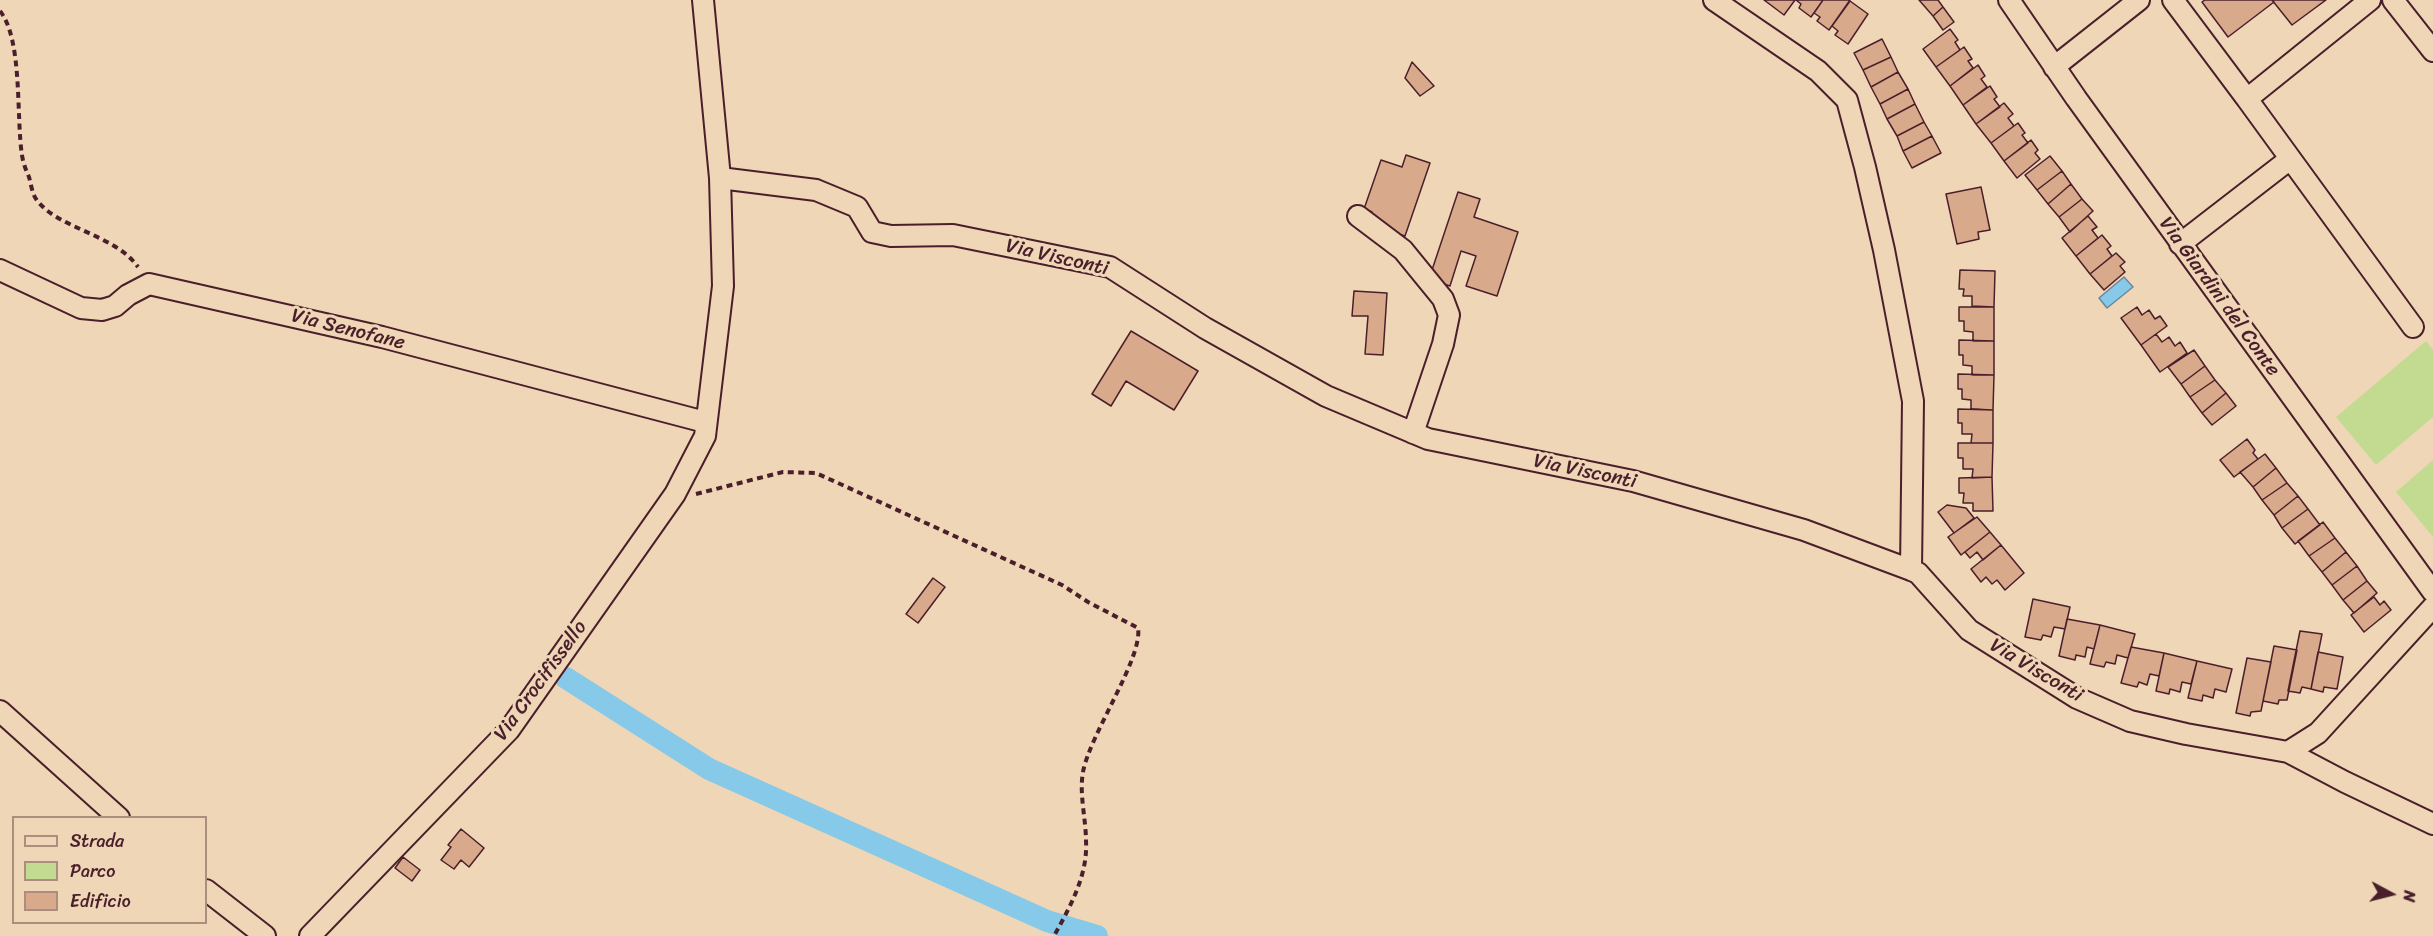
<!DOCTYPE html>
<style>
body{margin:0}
#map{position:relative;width:2433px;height:936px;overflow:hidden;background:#eed6b6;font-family:Sriracha,sans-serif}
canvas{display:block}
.legend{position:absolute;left:12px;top:816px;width:195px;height:108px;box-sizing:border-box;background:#eed6b6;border:2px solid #ac8d7e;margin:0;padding:8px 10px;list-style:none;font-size:18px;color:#4a1f2b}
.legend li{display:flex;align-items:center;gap:12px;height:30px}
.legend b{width:30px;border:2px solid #ac8d7e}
.north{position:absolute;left:2361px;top:864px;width:60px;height:60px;-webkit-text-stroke:4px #eed6b6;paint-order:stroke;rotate:97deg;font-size:16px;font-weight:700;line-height:24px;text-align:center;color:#4a1f2b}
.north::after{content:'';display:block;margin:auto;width:21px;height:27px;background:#4a1f2b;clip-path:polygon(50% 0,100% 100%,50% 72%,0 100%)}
</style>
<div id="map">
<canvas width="2433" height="936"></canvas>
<ul class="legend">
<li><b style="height:8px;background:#eed6b6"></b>Strada</li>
<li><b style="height:16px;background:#c3db91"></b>Parco</li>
<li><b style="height:16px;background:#d9a98b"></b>Edificio</li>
</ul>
<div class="north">N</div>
</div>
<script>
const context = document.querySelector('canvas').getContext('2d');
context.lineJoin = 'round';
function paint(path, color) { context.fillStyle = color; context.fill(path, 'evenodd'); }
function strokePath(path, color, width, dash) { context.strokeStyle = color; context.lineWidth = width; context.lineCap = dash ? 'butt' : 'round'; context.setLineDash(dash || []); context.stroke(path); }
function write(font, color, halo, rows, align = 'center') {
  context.font = font + ' Sriracha,sans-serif'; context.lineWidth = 6; context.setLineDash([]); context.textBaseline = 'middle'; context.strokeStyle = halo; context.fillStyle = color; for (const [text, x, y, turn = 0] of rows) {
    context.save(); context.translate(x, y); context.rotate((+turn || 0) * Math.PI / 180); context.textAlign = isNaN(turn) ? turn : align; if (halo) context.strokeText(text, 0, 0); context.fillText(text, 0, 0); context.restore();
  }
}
const green = new Path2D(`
 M 2426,341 L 2433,350 L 2433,417 L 2376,465 L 2336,417 Z
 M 2433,460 L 2433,537 L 2396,492 Z`);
const water = new Path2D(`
 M 2124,277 L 2133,287 L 2107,308 L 2099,298 Z`);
const canal = new Path2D(`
 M 566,678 L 709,769 L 1047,921 L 1097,936`);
const building = new Path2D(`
 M 1764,0 L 1795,0 L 1784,15 Z
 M 1796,0 L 1823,0 L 1811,17 L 1799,8 L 1801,4 Z
 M 1823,0 L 1850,0 L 1829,30 L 1817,21 L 1820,17 L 1814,13 Z
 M 1919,0 L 1938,0 L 1943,7 L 1933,16 Z
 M 2205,0 L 2272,0 L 2274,2 L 2228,37 L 2202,2 Z
 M 2272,0 L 2326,0 L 2292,25 Z
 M 1850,1 L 1868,14 L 1848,44 L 1835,35 L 1838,31 L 1832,26 Z
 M 1943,7 L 1954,22 L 1943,30 L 1933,16 Z
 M 1950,29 L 1958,40 L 1955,42 L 1960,50 L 1936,67 L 1923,49 Z
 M 1882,39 L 1891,57 L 1863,70 L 1854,53 Z
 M 1964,47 L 1972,59 L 1968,61 L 1973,68 L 1950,86 L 1936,67 Z
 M 1891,57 L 1898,72 L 1871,87 L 1863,70 Z
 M 1412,62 L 1434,86 L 1420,96 L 1405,78 Z
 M 1978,65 L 1985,76 L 1981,79 L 1987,87 L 1963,105 L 1950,86 Z
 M 1898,72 L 1908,89 L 1880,104 L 1871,87 Z
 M 1990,86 L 1997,97 L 1994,99 L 2000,107 L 1976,124 L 1963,105 Z
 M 1908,89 L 1915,104 L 1887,119 L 1880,104 Z
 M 2004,103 L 2013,114 L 2008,118 L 2014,126 L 1991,143 L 1976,124 Z
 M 1915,104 L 1924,122 L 1897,136 L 1887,119 Z
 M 1924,122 L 1932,136 L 1903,151 L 1897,136 Z
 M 2018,123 L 2025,133 L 2022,135 L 2028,143 L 2004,161 L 1991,143 Z
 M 1932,136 L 1941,153 L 1912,168 L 1903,151 Z
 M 2031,140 L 2038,150 L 2035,153 L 2040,159 L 2017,178 L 2004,161 Z
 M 1406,155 L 1430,163 L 1405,236 L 1379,228 L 1370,219 L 1372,212 L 1364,209 L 1381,160 L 1402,167 Z
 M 2050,156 L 2062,171 L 2037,190 L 2025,175 Z
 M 2062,171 L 2071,184 L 2048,204 L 2037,190 Z
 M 2071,184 L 2082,199 L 2059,217 L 2048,204 Z
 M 1981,187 L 1990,230 L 1978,232 L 1979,239 L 1957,244 L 1946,194 Z
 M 1458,192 L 1480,199 L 1474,217 L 1518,232 L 1497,296 L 1466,286 L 1476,256 L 1461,251 L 1450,286 L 1429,279 Z
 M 2082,199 L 2093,211 L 2070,232 L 2059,217 Z
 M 2088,216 L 2097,227 L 2092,230 L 2098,238 L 2076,256 L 2062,238 Z
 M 2102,235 L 2111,246 L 2107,249 L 2112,256 L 2090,274 L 2076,256 Z
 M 2116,253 L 2125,262 L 2120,266 L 2125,272 L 2104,290 L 2090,274 Z
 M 1960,270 L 1995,271 L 1994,307 L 1972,306 L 1972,296 L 1963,296 L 1964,289 L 1959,289 Z
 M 1354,291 L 1387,293 L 1383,355 L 1365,354 L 1368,316 L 1352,316 Z
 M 1959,307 L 1994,307 L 1994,341 L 1973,341 L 1973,332 L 1964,331 L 1964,321 L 1959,321 Z
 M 2137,307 L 2142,315 L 2149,310 L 2155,319 L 2160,316 L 2167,326 L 2141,345 L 2121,318 Z
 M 1131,331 L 1198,371 L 1174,410 L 1126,381 L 1111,406 L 1092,394 Z
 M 2156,334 L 2162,342 L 2169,337 L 2175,346 L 2180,342 L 2187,353 L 2160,372 L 2141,345 Z
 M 1959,340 L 1994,341 L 1994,375 L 1972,375 L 1972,366 L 1963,365 L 1963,355 L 1959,355 Z
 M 2194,350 L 2205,366 L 2181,384 L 2168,367 Z
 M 2205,366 L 2215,380 L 2190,397 L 2181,384 Z
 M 1958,374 L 1994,375 L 1993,410 L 1971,409 L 1971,400 L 1962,399 L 1962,389 L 1958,389 Z
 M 2215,380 L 2226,393 L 2202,413 L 2190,397 Z
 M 2226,393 L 2236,406 L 2212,425 L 2202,413 Z
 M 1958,409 L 1993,410 L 1993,443 L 1971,443 L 1972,434 L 1962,434 L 1962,423 L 1958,423 Z
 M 2247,439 L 2255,450 L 2253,453 L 2258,459 L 2234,477 L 2220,460 Z
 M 1958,443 L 1993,443 L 1992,477 L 1972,478 L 1973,469 L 1963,469 L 1963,458 L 1958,458 Z
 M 2265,454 L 2276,468 L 2253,487 L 2240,472 Z
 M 2276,468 L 2287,483 L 2262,500 L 2253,487 Z
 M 1992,477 L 1993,511 L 1973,511 L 1973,503 L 1963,503 L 1964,493 L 1959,493 L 1959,478 Z
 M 2287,483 L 2298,496 L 2274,515 L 2262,500 Z
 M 2298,496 L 2308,509 L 2282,528 L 2274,515 Z
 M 1947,505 L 1966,508 L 1974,518 L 1954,533 L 1938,512 Z
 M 2308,509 L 2320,525 L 2295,544 L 2282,528 Z
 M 1977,517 L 1990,532 L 1961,555 L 1948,537 Z
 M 2323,522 L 2335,538 L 2309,556 L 2298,541 Z
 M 1990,532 L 2001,545 L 1983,560 L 1977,552 L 1970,558 L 1965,552 Z
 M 2335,538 L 2346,552 L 2322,572 L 2309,556 Z
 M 2001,545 L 2024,573 L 2005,590 L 1997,580 L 1992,584 L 1986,577 L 1981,582 L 1971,569 Z
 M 2346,552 L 2357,566 L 2332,585 L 2322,572 Z
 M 2357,566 L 2367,581 L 2343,600 L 2332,585 Z
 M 933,578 L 945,587 L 918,623 L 906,614 Z
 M 2367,581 L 2377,593 L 2354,613 L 2343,600 Z
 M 2374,597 L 2380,605 L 2384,601 L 2391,610 L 2364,632 L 2351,615 Z
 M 2033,599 L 2070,607 L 2065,629 L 2054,627 L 2051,637 L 2043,635 L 2041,640 L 2025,637 Z
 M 2067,619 L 2100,625 L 2094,649 L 2087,647 L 2085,657 L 2076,655 L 2075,660 L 2059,656 Z
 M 2100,625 L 2135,634 L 2128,658 L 2117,655 L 2115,664 L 2106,662 L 2104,667 L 2090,664 Z
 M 2300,631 L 2322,634 L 2311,689 L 2302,687 L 2300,693 L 2288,691 Z
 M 2274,646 L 2297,650 L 2287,700 L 2279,700 L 2278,704 L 2263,701 Z
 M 2131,647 L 2164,653 L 2159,676 L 2150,674 L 2147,685 L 2139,682 L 2137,687 L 2121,683 Z
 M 2318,652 L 2343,657 L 2337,689 L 2324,687 L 2323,692 L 2311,689 Z
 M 2164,653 L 2197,661 L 2191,684 L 2182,682 L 2180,692 L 2170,689 L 2169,694 L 2156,691 Z
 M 2247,658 L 2271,662 L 2261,711 L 2251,712 L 2250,716 L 2236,713 Z
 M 2197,661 L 2232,669 L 2226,692 L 2215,689 L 2213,698 L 2203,695 L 2202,701 L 2188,698 Z
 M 461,829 L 484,848 L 469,867 L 461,860 L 454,869 L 441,860 L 451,847 L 448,845 Z
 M 403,857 L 420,870 L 412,881 L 395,868 Z`);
const path = new Path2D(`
 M 0,11 C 23,40 16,118 22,155 C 23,163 26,170 29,177 C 31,184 32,193 36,199 C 57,229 115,234 138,267
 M 696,494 L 783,472 L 816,473 L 1062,585 L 1088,602 L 1138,628 C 1143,658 1090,734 1083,772 C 1079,794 1086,819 1086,841 C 1088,875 1070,907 1054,936`);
const minor = new Path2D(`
 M 1714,0 L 1818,71 L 1847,100 L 1865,167 L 1884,250 L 1913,401 L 1911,570
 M 2009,0 L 2076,98 L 2433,592
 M 2173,0 L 2247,99 L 2370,0
 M 2393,0 L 2433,51
 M 2054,67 L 2139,0
 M 2247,99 L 2413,327
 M 720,178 L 816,190 L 857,207 L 872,232 L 891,236 L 953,235 L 1110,267 L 1205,328 L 1326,396 L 1428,439 L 1633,481 L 1804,530 L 1911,570 L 1918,573 L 1969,630 L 2077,698 L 2130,721 L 2186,734 L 2288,752 L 2345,782 L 2433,824
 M 1358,216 L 1403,250 L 1443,299 L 1449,315 L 1443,344 L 1413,433
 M 2180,244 L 2290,159
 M 0,270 L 81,308 L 102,310 L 115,306 L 128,295 L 149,284 L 382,337 L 705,422
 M 0,711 L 119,818
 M 2288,752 L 2318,733 L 2433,607
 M 206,890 L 265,936
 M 310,936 L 509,730 L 675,494 L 705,436 L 723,286 L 720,178 L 703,0`);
const streetNames = [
 ["Via Visconti",1057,258,13],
 ["Via Giardini del Conte",2219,297,54],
 ["Via Senofane",348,330,14],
 ["Via Visconti",1585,472,12],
 ["Via Visconti",2036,671,31],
 ["Via Crocifissello",541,681,-54]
];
paint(green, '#c3db91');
paint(water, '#87c9e8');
strokePath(water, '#6f859c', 1.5);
strokePath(canal, '#87c9e8', 22);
paint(building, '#d9a98b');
strokePath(building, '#4a1f2b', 1.5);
strokePath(minor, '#4a1f2b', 24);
strokePath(path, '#4a1f2b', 4, [6, 4.5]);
strokePath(minor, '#eed6b6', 20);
write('20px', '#4a1f2b', '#eed6b6', streetNames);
</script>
